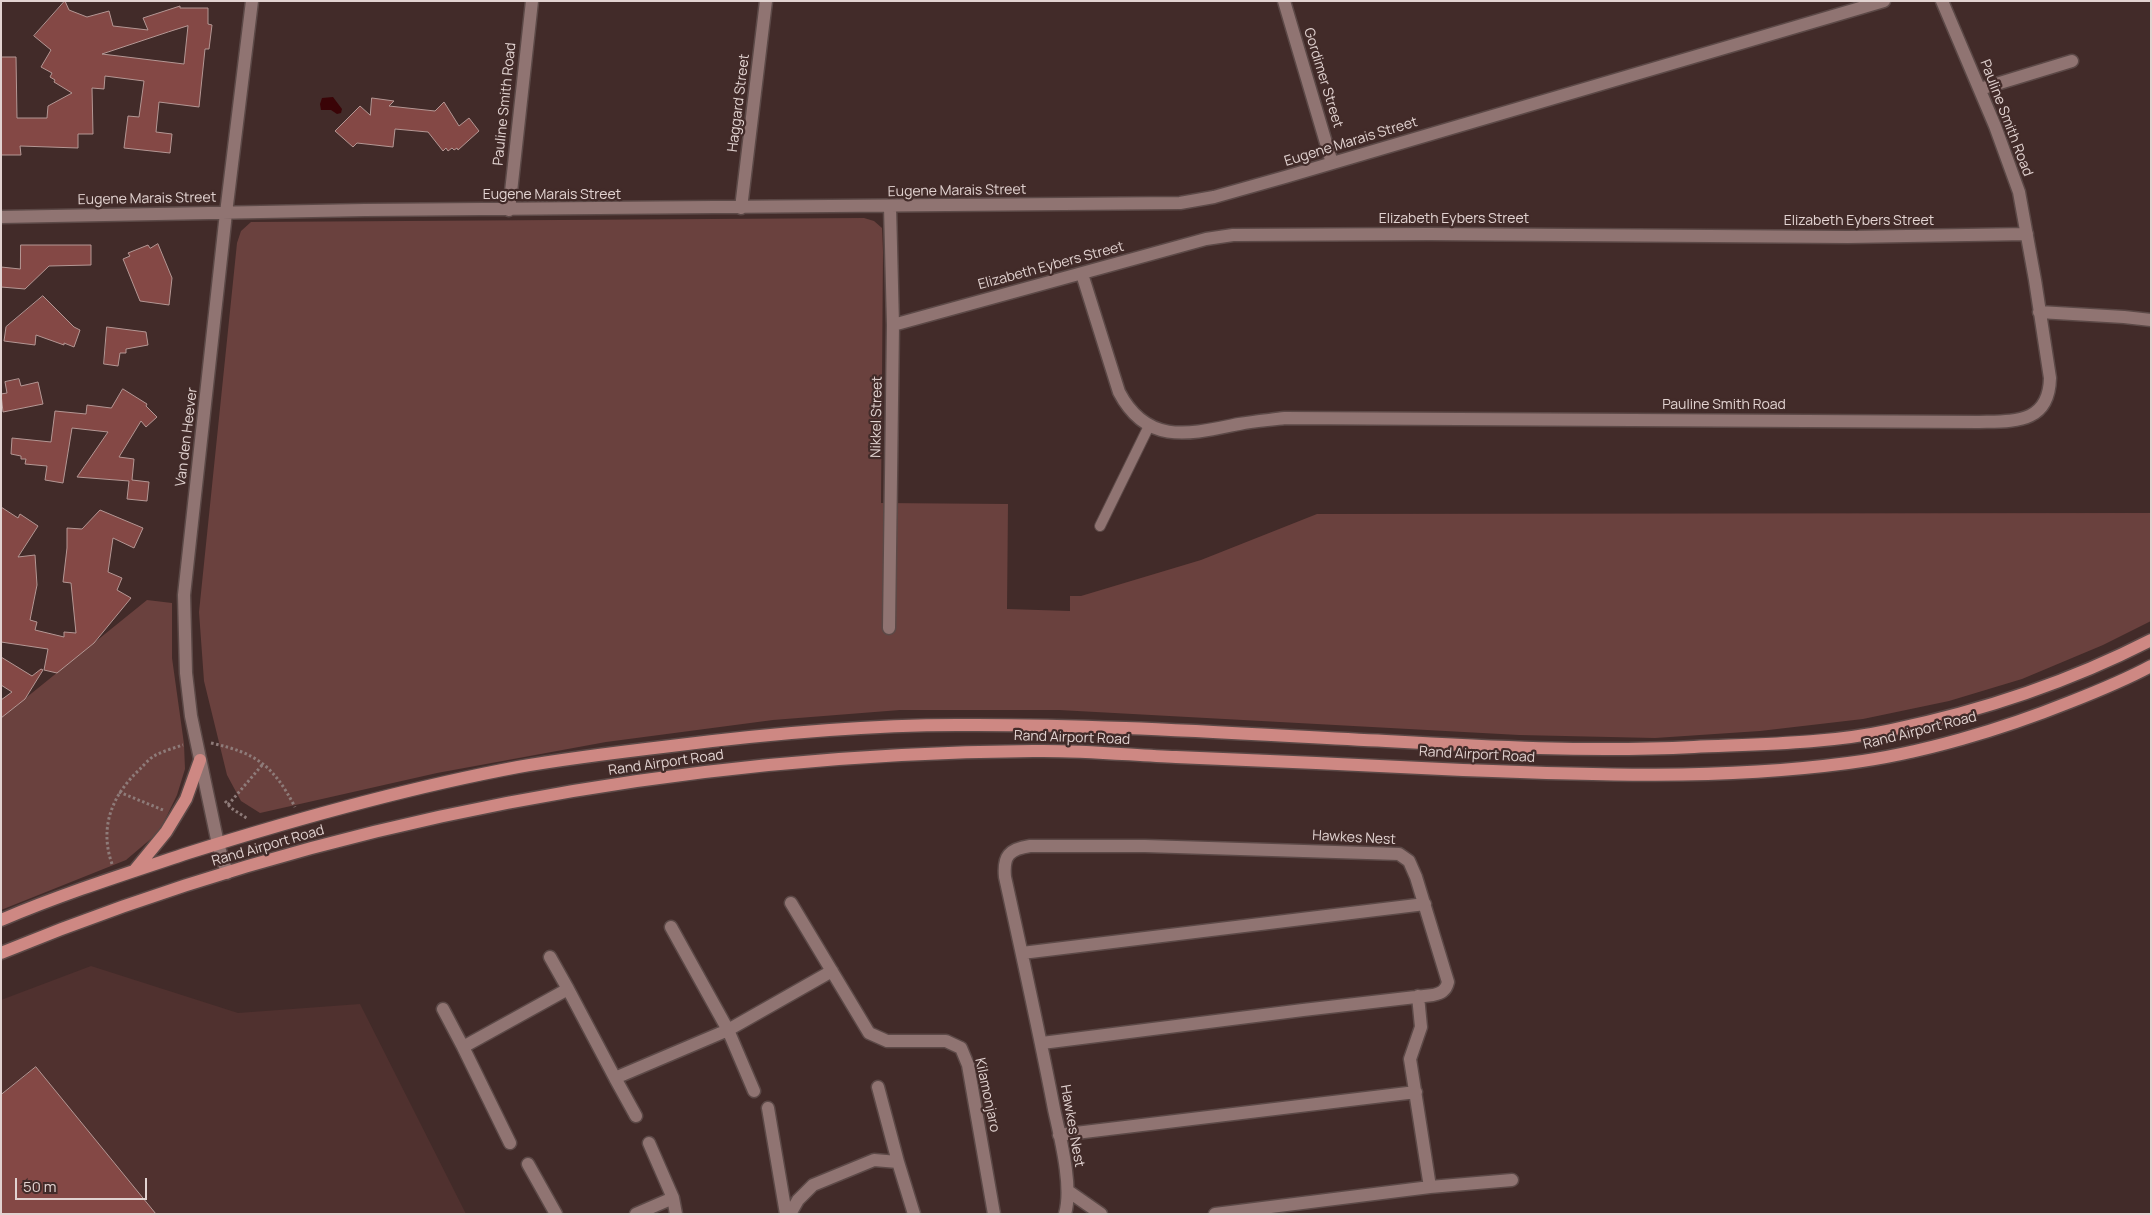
<!DOCTYPE html>
<style>
body{margin:0}
#map{position:relative;width:2152px;height:1215px;overflow:hidden;background:#422b29;font-family:Manrope,sans-serif}
canvas{display:block}
.frame{position:absolute;inset:0;border:2px solid #e2d3d1;pointer-events:none}
.scale{position:absolute;left:15px;top:1178px;width:132px;height:22px;box-sizing:border-box;border:2px solid #e2d3d1;border-top:0;padding-left:6px;font-size:15px;line-height:18px;white-space:nowrap;color:#e2d3d1;-webkit-text-stroke:4px #422b29;paint-order:stroke}
</style>
<div id="map">
<canvas width="2152" height="1215"></canvas>
<div class="frame"></div>
<div class="scale">50 m</div>
</div>
<script>
const context = document.querySelector('canvas').getContext('2d');
context.lineJoin = 'round';
function paint(path, color) { context.fillStyle = color; context.fill(path, 'evenodd'); }
function strokePath(path, color, width, dash) { context.strokeStyle = color; context.lineWidth = width; context.lineCap = dash ? 'butt' : 'round'; context.setLineDash(dash || []); context.stroke(path); }
function write(font, color, halo, rows, align = 'center') {
  context.font = font + ' Manrope,sans-serif'; context.lineWidth = 4.5; context.setLineDash([]); context.textBaseline = 'middle'; context.strokeStyle = halo; context.fillStyle = color; for (const [text, x, y, turn = 0] of rows) {
    context.save(); context.translate(x, y); context.rotate((+turn || 0) * Math.PI / 180); context.textAlign = isNaN(turn) ? turn : align; if (halo) context.strokeText(text, 0, 0); context.fillText(text, 0, 0); context.restore();
  }
}
const built = new Path2D(`
 M 91,966 L 238,1013 L 360,1004 L 466,1214 L 1,1214 L 1,1000 Z`);
const green = new Path2D(`
 M 864,218 L 874,221 L 882,228 L 883,252 L 881,503 L 1008,504 L 1007,609 L 1070,611 L 1070,596 L 1081,596 L 1201,560 L 1317,514 L 2151,513 L 2151,621 L 2103,645 L 2022,679 L 1949,701 L 1863,719 L 1760,731 L 1655,738 L 1519,735 L 1059,710 L 900,710 L 773,720 L 606,742 L 437,773 L 260,813 L 241,801 L 227,775 L 204,681 L 199,612 L 237,243 L 241,231 L 251,222 Z
 M 147,600 L 172,603 L 172,658 L 184,744 L 185,769 L 177,795 L 159,832 L 126,860 L 1,910 L 1,718 Z`);
const water = new Path2D(`
 M 333,97 L 342,109 L 341,113 L 337,114 L 331,110 L 321,110 L 320,104 L 322,98 Z`);
const building = new Path2D(`
 M 65,1 L 69,10 L 87,17 L 109,11 L 113,26 L 148,30 L 143,18 L 180,6 L 180,8 L 208,8 L 208,24 L 212,25 L 209,49 L 205,49 L 199,107 L 159,102 L 156,132 L 172,134 L 170,153 L 124,148 L 128,116 L 139,117 L 144,81 L 105,76 L 104,89 L 92,88 L 93,134 L 78,134 L 78,148 L 20,146 L 21,155 L 1,155 L 1,57 L 16,57 L 17,118 L 47,118 L 48,106 L 72,93 L 54,82 L 55,80 L 50,77 L 52,73 L 41,67 L 51,50 L 34,36 ZM 188,26 L 184,64 L 102,54 L 168,32 Z
 M 372,98 L 394,101 L 389,106 L 435,111 L 444,102 L 459,126 L 469,118 L 479,131 L 458,150 L 457,148 L 454,150 L 452,148 L 448,151 L 446,148 L 443,151 L 428,132 L 395,129 L 393,147 L 357,143 L 353,147 L 335,131 L 360,106 L 370,115 Z
 M 158,244 L 172,278 L 169,305 L 140,301 L 123,259 L 130,256 L 128,253 L 148,245 L 150,248 Z
 M 21,245 L 91,245 L 91,265 L 49,266 L 25,289 L 1,287 L 1,267 L 20,269 Z
 M 43,296 L 74,327 L 80,330 L 74,347 L 64,343 L 64,345 L 36,335 L 35,345 L 4,341 L 6,327 Z
 M 107,327 L 146,332 L 148,345 L 126,349 L 126,353 L 120,353 L 118,366 L 104,364 Z
 M 19,379 L 21,386 L 38,382 L 43,404 L 3,412 L 1,394 L 7,393 L 5,382 Z
 M 123,389 L 147,404 L 146,406 L 157,417 L 146,427 L 141,421 L 119,457 L 134,459 L 132,480 L 149,482 L 147,501 L 127,499 L 129,481 L 77,477 L 108,432 L 72,428 L 63,483 L 45,480 L 47,466 L 25,464 L 26,459 L 21,459 L 21,456 L 11,454 L 12,438 L 51,442 L 55,411 L 86,414 L 87,405 L 111,408 Z
 M 1,507 L 18,518 L 20,514 L 38,526 L 18,557 L 35,555 L 37,585 L 30,620 L 37,622 L 35,630 L 64,637 L 64,632 L 76,633 L 71,583 L 63,582 L 67,548 L 67,528 L 82,529 L 100,510 L 143,528 L 134,548 L 113,538 L 108,572 L 122,578 L 117,590 L 131,598 L 94,643 L 57,673 L 44,670 L 48,649 L 1,642 Z
 M 1,657 L 32,676 L 41,669 L 43,670 L 25,699 L 1,718 L 1,700 L 12,692 L 1,685 Z
 M 36,1067 L 156,1214 L 1,1214 L 1,1095 Z`);
const path = new Path2D(`
 M 211,743 C 256,753 273,765 295,807
 M 119,792 L 163,810
 M 225,801 L 231,808 L 248,819
 M 228,805 L 263,764
 M 112,864 C 99,827 112,795 140,769 C 144,765 149,759 154,756 C 163,751 174,748 183,745`);
const service = new Path2D(`
 M 1100,526 L 1149,426`);
const minor = new Path2D(`
 M 1284,1 L 1332,163
 M 1980,89 L 2072,61
 M 741,208 L 766,1
 M 509,210 L 532,1
 M 1,217 L 365,210 L 1180,203 L 1214,197 L 1285,177 L 1884,1
 M 1082,274 L 1119,392 C 1147,446 1190,434 1239,424 C 1255,421 1270,420 1285,418 L 1979,422 C 2014,421 2049,424 2050,378 L 2035,280 L 2019,192 L 1995,126 L 1942,1
 M 2039,312 L 2124,317 L 2151,320
 M 893,325 L 1206,239 L 1233,235 L 1429,234 L 1848,237 L 2027,234
 M 889,628 L 893,325 L 890,207
 M 227,873 L 218,844 L 191,716 L 186,673 L 184,595 L 226,213 L 252,1
 M 791,903 L 869,1033 L 887,1041 L 946,1041 L 961,1048 L 968,1065 L 994,1214
 M 671,927 L 728,1030 L 754,1091
 M 1022,953 L 1425,904
 M 550,957 L 568,989
 M 1418,996 L 1421,1027 L 1410,1059 L 1430,1187
 M 443,1009 L 463,1047
 M 1042,1043 L 1303,1010 L 1433,995 C 1441,993 1446,991 1448,982 L 1416,877 L 1409,861 L 1399,854 L 1145,846 L 1030,846 C 1009,849 1003,856 1005,877 C 1022,954 1039,1031 1054,1109 C 1060,1137 1073,1186 1065,1214
 M 615,1078 L 636,1116
 M 878,1087 L 898,1162
 M 768,1108 L 786,1214
 M 1059,1135 L 1416,1092
 M 510,1143 L 463,1047 L 568,989 L 615,1078 L 728,1030 L 832,971
 M 649,1143 L 673,1198
 M 528,1164 L 556,1214
 M 1068,1191 L 1101,1214
 M 636,1214 L 673,1198 L 676,1214
 M 790,1214 L 798,1200 L 813,1185 L 874,1160 L 898,1162 L 914,1214
 M 1215,1214 L 1430,1187 L 1512,1180`);
const primary = new Path2D(`
 M 134,871 L 166,832 L 186,799 L 200,760
 M 1,920 C 62,894 125,874 188,853 C 296,819 406,788 518,767 C 569,758 620,752 671,746 C 766,734 861,725 957,725 C 1100,724 1243,734 1386,741 C 1489,747 1591,752 1694,747 C 1760,744 1827,744 1891,730 C 1982,711 2069,682 2151,640
 M 1,953 C 327,819 681,754 1033,751 C 1081,750 1129,755 1176,757 C 1272,761 1367,765 1463,770 C 1591,775 1720,780 1848,763 C 1920,754 2003,729 2070,702 C 2098,691 2125,680 2151,666`);
const streetNames = [
 ["Gordimer Street",1323,78,73],
 ["Haggard Street",739,103,-83],
 ["Pauline Smith Road",505,104,-84],
 ["Pauline Smith Road",2006,118,69],
 ["Eugene Marais Street",1351,142,-17],
 ["Eugene Marais Street",957,191,-1],
 ["Eugene Marais Street",552,195],
 ["Eugene Marais Street",147,199,-1],
 ["Elizabeth Eybers Street",1454,219],
 ["Elizabeth Eybers Street",1859,221],
 ["Elizabeth Eybers Street",1051,266,-15],
 ["Pauline Smith Road",1724,405],
 ["Nikkel Street",877,417,-89],
 ["Van den Heever",187,437,-83],
 ["Rand Airport Road",1920,731,-14],
 ["Rand Airport Road",1072,738,2],
 ["Rand Airport Road",1477,755,3],
 ["Rand Airport Road",666,763,-8],
 ["Hawkes Nest",1354,838,3],
 ["Rand Airport Road",268,846,-16],
 ["Kilamonjaro",987,1095,78],
 ["Hawkes Nest",1072,1126,80]
];
paint(built, '#50312f');
paint(green, '#6a413e');
paint(water, '#3a0407');
paint(building, '#844845');
strokePath(building, '#b49794', 1);
strokePath(service, '#5c4947', 12);
strokePath(minor, '#5c4947', 15);
strokePath(primary, '#5c4947', 15);
strokePath(path, '#8e7b79', 3, [2.5, 2.5]);
strokePath(service, '#907472', 10);
strokePath(minor, '#907472', 12);
strokePath(primary, '#ce8883', 12);
write('14px', '#e2d3d1', '#422b29', streetNames);
</script>
